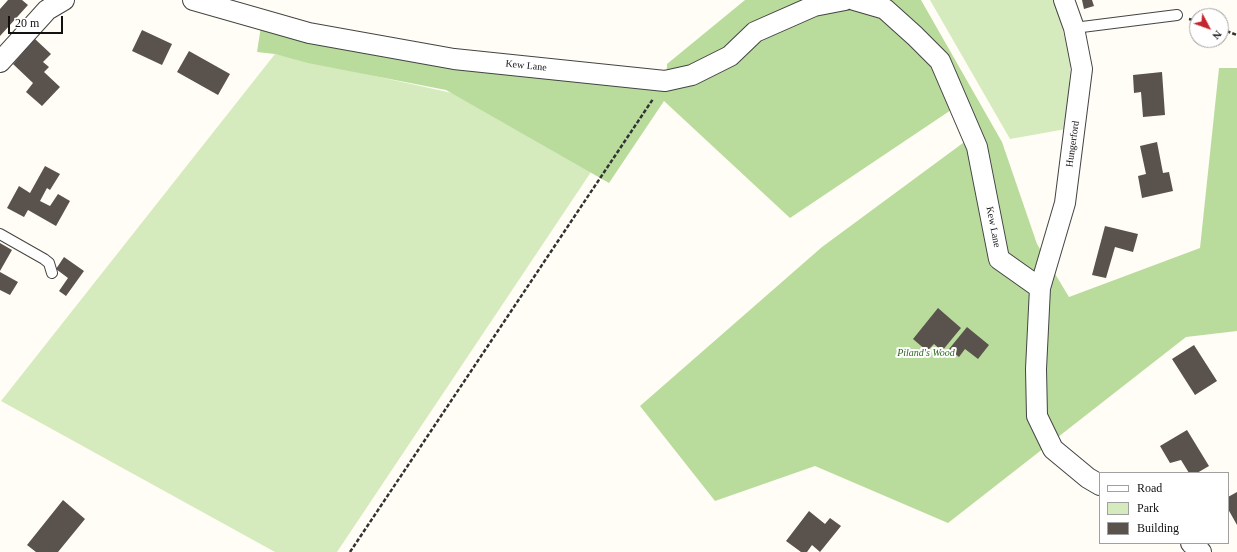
<!DOCTYPE html>
<style>
body{margin:0}
#map{position:relative;width:1237px;height:552px;overflow:hidden;background:#fffdf5;font-family:Georgia,serif}
canvas{display:block}
.legend{position:absolute;left:1099px;top:472px;width:130px;height:72px;box-sizing:border-box;background:#fff;border:1px solid #a0a0a0;margin:0;padding:5px 7px;list-style:none;font-size:12px;color:#111}
.legend li{display:flex;align-items:center;gap:8px;height:20px}
.legend b{width:20px;border:1px solid #a0a0a0}
.north{position:absolute;left:1189px;top:8px;width:40px;height:40px;box-sizing:border-box;background:#fff;border:1px solid #a0a0a0;border-radius:50%;rotate:131deg;font-size:11px;font-weight:700;line-height:16px;text-align:center;color:#111}
.north::after{content:'';display:block;margin:auto;width:14px;height:18px;background:#c4262e;clip-path:polygon(50% 0,100% 100%,50% 72%,0 100%)}
.scale{position:absolute;left:8px;top:16px;width:55px;height:18px;box-sizing:border-box;border:2px solid #111;border-top:0;padding-left:5px;font-size:12px;line-height:14px;white-space:nowrap;color:#111;-webkit-text-stroke:3px #fff;paint-order:stroke}
</style>
<div id="map">
<canvas width="1237" height="552"></canvas>
<ul class="legend">
<li><b style="height:5px;background:#fff"></b>Road</li>
<li><b style="height:11px;background:#d5ebbd"></b>Park</li>
<li><b style="height:11px;background:#5a524d"></b>Building</li>
</ul>
<div class="north">N</div>
<div class="scale">20 m</div>
</div>
<script>
const context = document.querySelector('canvas').getContext('2d');
context.lineJoin = 'round';
function paint(path, color) { context.fillStyle = color; context.fill(path, 'evenodd'); }
function strokePath(path, color, width, dash) { context.strokeStyle = color; context.lineWidth = width; context.lineCap = dash ? 'butt' : 'round'; context.setLineDash(dash || []); context.stroke(path); }
function write(font, color, halo, rows, align = 'center') {
  context.font = font + ' Georgia,serif'; context.lineWidth = 4; context.setLineDash([]); context.textBaseline = 'middle'; context.strokeStyle = halo; context.fillStyle = color; for (const [text, x, y, turn = 0] of rows) {
    context.save(); context.translate(x, y); context.rotate((+turn || 0) * Math.PI / 180); context.textAlign = isNaN(turn) ? turn : align; if (halo) context.strokeText(text, 0, 0); context.fillText(text, 0, 0); context.restore();
  }
}
const green = new Path2D(`
 M 930,0 L 1054,0 L 1071,59 L 1066,129 L 1010,139 Z
 M 275,54 L 452,93 L 591,172 L 337,552 L 275,552 L 1,401 Z`);
const forest = new Path2D(`
 M 745,0 L 921,0 L 1002,142 L 1037,244 L 1069,297 L 1200,248 L 1219,68 L 1237,68 L 1237,331 L 1186,337 L 948,523 L 815,466 L 715,501 L 640,406 L 822,247 L 967,140 L 954,108 L 790,218 L 664,101 L 609,183 L 446,90 L 308,63 L 275,54 L 257,52 L 261,26 L 666,88 L 667,64 Z`);
const building = new Path2D(`
 M 8,0 L 22,0 L 28,5 L 0,36 L 0,9 Z
 M 1082,0 L 1092,0 L 1094,6 L 1084,9 Z
 M 142,30 L 172,44 L 162,65 L 132,51 Z
 M 35,39 L 51,54 L 43,62 L 49,67 L 44,72 L 60,87 L 42,106 L 26,92 L 33,83 L 13,64 Z
 M 189,51 L 230,74 L 218,95 L 177,72 Z
 M 1162,72 L 1165,115 L 1143,117 L 1141,92 L 1134,93 L 1133,75 Z
 M 1157,142 L 1163,173 L 1169,172 L 1173,191 L 1142,198 L 1138,176 L 1146,174 L 1140,146 Z
 M 45,166 L 60,174 L 50,190 L 47,188 L 40,201 L 50,206 L 58,194 L 70,201 L 56,226 L 28,210 L 24,217 L 7,208 L 19,186 L 30,193 Z
 M 1105,226 L 1138,234 L 1133,252 L 1115,247 L 1106,278 L 1092,275 Z
 M 0,243 L 12,250 L 0,271 Z
 M 64,257 L 84,271 L 66,296 L 59,291 L 68,278 L 56,269 Z
 M 0,272 L 18,282 L 10,295 L 0,290 Z
 M 938,308 L 961,328 L 942,351 L 934,344 L 927,351 L 913,339 Z
 M 967,327 L 989,345 L 978,359 L 965,349 L 959,357 L 949,349 Z
 M 1194,345 L 1217,381 L 1195,395 L 1172,359 Z
 M 1187,430 L 1209,466 L 1197,473 L 1189,473 L 1181,460 L 1170,463 L 1160,446 Z
 M 1237,492 L 1237,525 L 1228,509 L 1228,497 Z
 M 63,500 L 85,519 L 58,552 L 36,552 L 27,545 Z
 M 809,511 L 825,524 L 830,518 L 841,526 L 820,552 L 812,545 L 807,552 L 801,552 L 786,541 Z`);
const path = new Path2D(`
 M 1189,19 L 1197,21
 M 1221,29 L 1237,35
 M 350,552 L 653,99`);
const lane = new Path2D(`
 M 1074,28 L 1177,15
 M 0,234 L 44,259 L 49,263 L 52,273`);
const street = new Path2D(`
 M 193,0 L 309,33 L 454,59 L 665,81 L 692,75 L 730,56 L 755,32 L 814,6 L 845,0
 M 854,0 L 885,9 L 915,36 L 940,61 L 977,147 L 999,259 L 1040,288
 M 1064,0 L 1074,28 L 1082,69 L 1065,203 L 1040,288 L 1036,369 L 1037,416 L 1053,449 L 1088,478 L 1100,485
 M 0,62 L 47,10 L 64,0
 M 1191,543 L 1201,552`);
const streetNames = [
 ["Kew Lane",526,66,6],
 ["Hungerford",1073,144,-82],
 ["Kew Lane",993,227,79]
];
const parkNames = [
 ["Piland's Wood",926,353]
];
paint(green, '#d5ebbd');
paint(forest, '#b9dc9c');
paint(building, '#5a524d');
strokePath(lane, '#444', 12);
strokePath(street, '#444', 22);
strokePath(path, '#333', 2.5, [4, 2]);
strokePath(lane, '#fff', 10);
strokePath(street, '#fff', 20);
write('10px', '#111', '#fff', streetNames);
write('italic 10px', '#2f6b1f', '#fff', parkNames);
</script>
